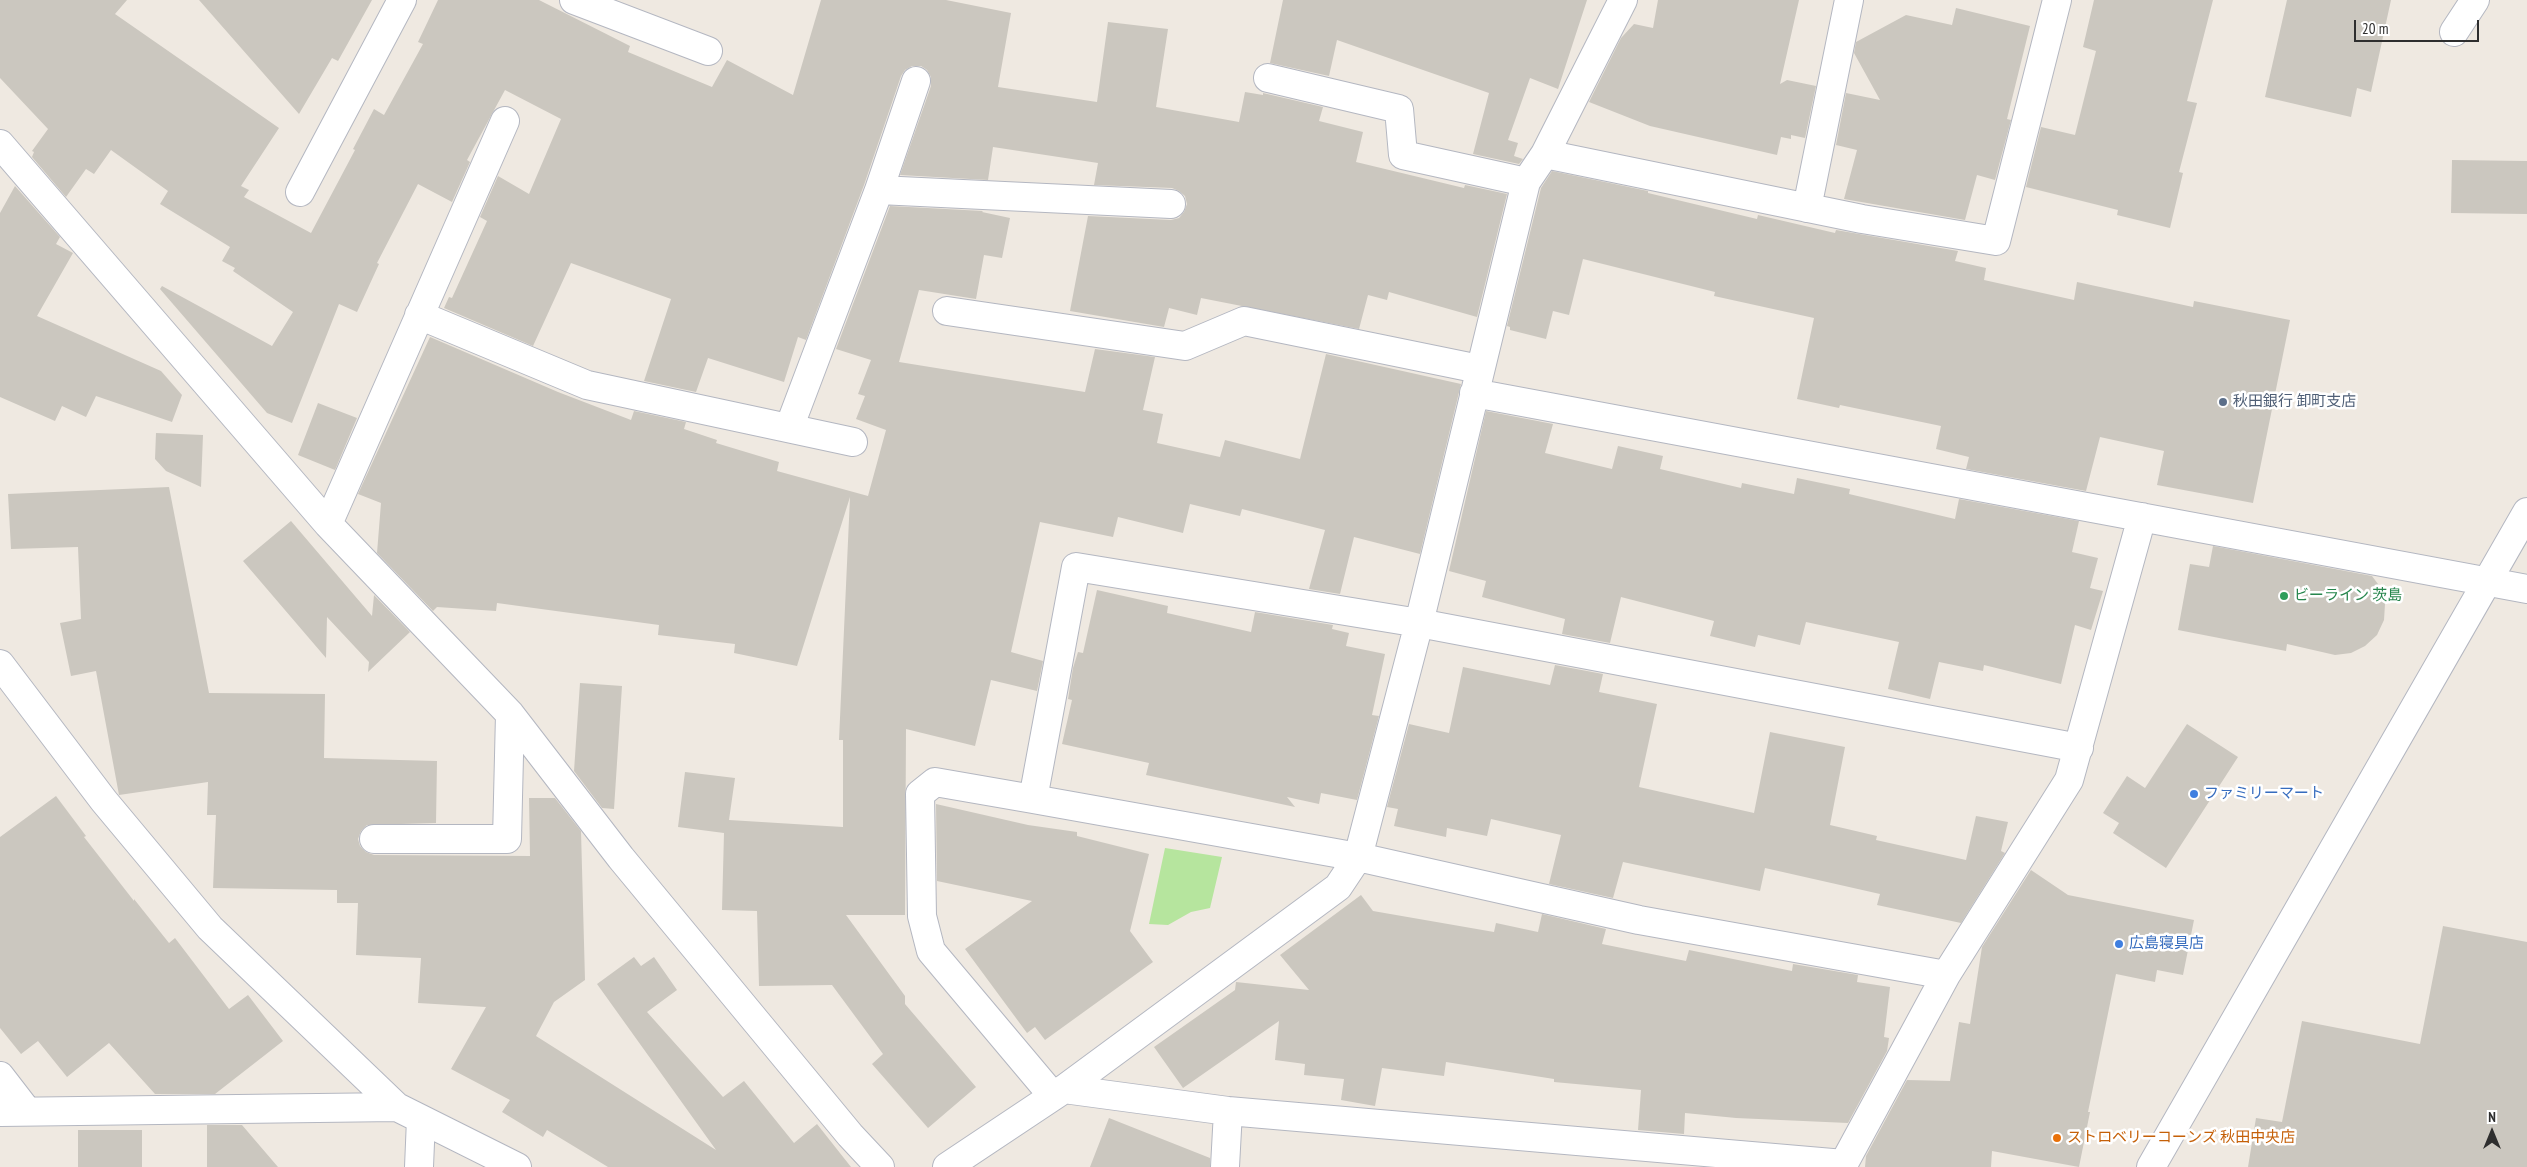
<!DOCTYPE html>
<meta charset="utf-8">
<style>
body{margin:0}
#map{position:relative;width:2527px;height:1167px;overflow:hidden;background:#efe9e1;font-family:"PT Sans Narrow",sans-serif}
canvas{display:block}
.north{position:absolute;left:2467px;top:1107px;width:50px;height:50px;-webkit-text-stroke:4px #fff;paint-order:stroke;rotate:0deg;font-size:14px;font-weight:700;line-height:20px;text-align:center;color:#2e2e2e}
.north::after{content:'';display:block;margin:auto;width:18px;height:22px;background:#2e2e2e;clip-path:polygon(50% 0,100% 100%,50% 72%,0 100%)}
.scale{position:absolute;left:2354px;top:20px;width:125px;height:22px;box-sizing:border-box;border:2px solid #2e2e2e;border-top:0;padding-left:6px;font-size:15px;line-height:18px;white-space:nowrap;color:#2e2e2e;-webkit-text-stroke:4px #fff;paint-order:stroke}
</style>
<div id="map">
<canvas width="2527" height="1167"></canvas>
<div class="north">N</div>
<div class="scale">20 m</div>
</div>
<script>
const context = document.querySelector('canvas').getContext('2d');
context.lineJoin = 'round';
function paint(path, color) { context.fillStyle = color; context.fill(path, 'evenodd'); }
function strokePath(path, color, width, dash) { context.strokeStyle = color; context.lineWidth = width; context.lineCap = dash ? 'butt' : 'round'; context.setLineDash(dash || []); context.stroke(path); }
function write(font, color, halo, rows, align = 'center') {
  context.font = font + ' "PT Sans Narrow","Noto Sans JP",sans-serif'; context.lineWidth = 5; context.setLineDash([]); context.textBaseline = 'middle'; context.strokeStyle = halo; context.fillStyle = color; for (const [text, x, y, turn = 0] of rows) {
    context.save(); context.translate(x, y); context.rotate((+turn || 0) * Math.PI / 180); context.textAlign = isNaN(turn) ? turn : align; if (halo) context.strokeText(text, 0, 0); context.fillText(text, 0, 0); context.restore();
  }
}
const green = new Path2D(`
 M 1165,848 L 1222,857 L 1210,908 L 1191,912 L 1168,925 L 1149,924 Z`);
const building = new Path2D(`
 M 0,0 L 127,0 L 115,14 L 279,128 L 241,186 L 249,190 L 244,197 L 311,233 L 355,150 L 353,149 L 374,109 L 384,115 L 423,44 L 418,42 L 438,0 L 539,0 L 630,46 L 628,52 L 712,87 L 727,60 L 793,95 L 821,0 L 946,0 L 1011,13 L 998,87 L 1097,102 L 1108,22 L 1168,29 L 1156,107 L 1239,122 L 1245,92 L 1263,95 L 1263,93 L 1323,107 L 1319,121 L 1363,132 L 1356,162 L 1464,188 L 1465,185 L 1507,194 L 1477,317 L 1389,292 L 1387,300 L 1368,295 L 1359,329 L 1201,298 L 1197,315 L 1169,308 L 1164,327 L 1070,311 L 1088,216 L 1171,220 L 1179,218 L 1184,212 L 1187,204 L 1185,196 L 1179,191 L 1172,188 L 1094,185 L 1098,163 L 993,147 L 988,180 L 900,175 L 931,86 L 931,77 L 927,70 L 921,66 L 912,66 L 905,70 L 901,76 L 864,185 L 806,340 L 798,337 L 784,382 L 708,358 L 696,392 L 644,381 L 671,299 L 571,263 L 533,346 L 444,308 L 449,297 L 452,298 L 487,221 L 480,217 L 498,176 L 529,194 L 561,119 L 505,90 L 467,160 L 470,162 L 452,202 L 418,184 L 377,263 L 379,264 L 357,312 L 339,304 L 292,423 L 267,413 L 160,289 L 162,286 L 272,346 L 293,312 L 233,271 L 235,268 L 222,261 L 230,247 L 160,204 L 168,191 L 111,150 L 94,174 L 86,169 L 66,197 L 32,157 L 34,152 L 32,151 L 48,129 L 0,78 Z
 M 199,0 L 372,0 L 338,61 L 332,58 L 299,114 Z
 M 1283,0 L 1587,0 L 1558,89 L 1530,78 L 1508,140 L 1518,143 L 1514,156 L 1523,159 L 1519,164 L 1473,154 L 1489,93 L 1337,40 L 1329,76 L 1270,63 Z
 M 1658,0 L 1799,0 L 1780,84 L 1787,80 L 1816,86 L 1805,138 L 1791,135 L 1791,139 L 1781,137 L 1777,155 L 1650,126 L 1589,102 L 1621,38 L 1634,24 L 1653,28 Z
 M 2094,0 L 2213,0 L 2187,101 L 2197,103 L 2179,172 L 2183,173 L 2170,228 L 2117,215 L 2118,210 L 2026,187 L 2041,127 L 2075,135 L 2096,51 L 2083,47 Z
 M 2287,0 L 2391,0 L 2371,92 L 2357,88 L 2351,117 L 2265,97 Z
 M 1956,8 L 2030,26 L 2007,119 L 2011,120 L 1995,180 L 1977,175 L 1965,220 L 1844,199 L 1857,150 L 1836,145 L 1846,93 L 1880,100 L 1854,53 L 1856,42 L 1906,15 L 1952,25 Z
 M 2452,160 L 2527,161 L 2527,214 L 2451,213 Z
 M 1552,171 L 1648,191 L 1648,193 L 1757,219 L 1758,215 L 1835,233 L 1836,230 L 1958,251 L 1955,261 L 1986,268 L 1984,280 L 2074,300 L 2077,282 L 2193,307 L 2194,301 L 2290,320 L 2253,503 L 2157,485 L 2164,451 L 2100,437 L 2086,491 L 1966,469 L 1969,457 L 1936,449 L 1941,426 L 1840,405 L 1839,408 L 1797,399 L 1814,318 L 1714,296 L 1715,292 L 1583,259 L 1569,315 L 1553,311 L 1546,339 L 1510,330 L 1510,327 L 1507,326 L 1541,188 Z
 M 15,186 L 60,237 L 56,244 L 73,253 L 37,316 L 161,371 L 182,395 L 172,422 L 96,396 L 86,417 L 62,406 L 55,421 L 0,397 L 0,213 Z
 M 890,206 L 983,211 L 982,212 L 1010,218 L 1002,258 L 984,255 L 976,299 L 919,290 L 899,362 L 1085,392 L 1095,349 L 1155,357 L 1143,410 L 1163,414 L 1157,443 L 1220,457 L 1225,440 L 1300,459 L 1326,354 L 1461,384 L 1420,554 L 1354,537 L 1340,594 L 1309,589 L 1325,530 L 1242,509 L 1240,516 L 1190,504 L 1183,533 L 1118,517 L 1113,537 L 1040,522 L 1011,652 L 1043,661 L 1037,691 L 991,680 L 975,746 L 906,729 L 905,915 L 846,915 L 905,996 L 905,1004 L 976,1087 L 928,1128 L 872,1064 L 883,1054 L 832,985 L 759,986 L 757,911 L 722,910 L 724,833 L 678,827 L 685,772 L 735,778 L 729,820 L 843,827 L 843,740 L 839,740 L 850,497 L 797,666 L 734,653 L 735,644 L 658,635 L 659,625 L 497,603 L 496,611 L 437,607 L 433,611 L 377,553 L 381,503 L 358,494 L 430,337 L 558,392 L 631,420 L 634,411 L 686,422 L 684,429 L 717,440 L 716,443 L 779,462 L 777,471 L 868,496 L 886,430 L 856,419 L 865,396 L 858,394 L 871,360 L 836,349 Z
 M 318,403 L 357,418 L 335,470 L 298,455 Z
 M 1486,411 L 1553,424 L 1545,453 L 1612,469 L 1618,446 L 1663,456 L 1660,469 L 1741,488 L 1742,483 L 1794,494 L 1797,478 L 1850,489 L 1849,494 L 1955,519 L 1959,499 L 2079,521 L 2072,552 L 2098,558 L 2090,588 L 2103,591 L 2091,630 L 2075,625 L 2061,684 L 1984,665 L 1983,671 L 1939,662 L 1930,699 L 1888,689 L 1899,642 L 1806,622 L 1800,645 L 1758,635 L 1755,647 L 1710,636 L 1714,621 L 1621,597 L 1610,643 L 1562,634 L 1565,619 L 1482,597 L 1486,581 L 1449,571 Z
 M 156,433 L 203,435 L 201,487 L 166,471 L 155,459 Z
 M 169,487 L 209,693 L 325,694 L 324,758 L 437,761 L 436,823 L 367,825 L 361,831 L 358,839 L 360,846 L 366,852 L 374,855 L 530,856 L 529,798 L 555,798 L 581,831 L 585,980 L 554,1002 L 536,1036 L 716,1150 L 597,984 L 634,957 L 641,966 L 654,957 L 677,990 L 647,1012 L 723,1097 L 744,1081 L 794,1143 L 817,1124 L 851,1167 L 608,1167 L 547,1130 L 543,1137 L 502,1112 L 510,1100 L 451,1069 L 486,1007 L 418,1003 L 421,958 L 356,955 L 358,903 L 337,903 L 337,890 L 213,888 L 216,815 L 207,815 L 208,782 L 119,795 L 96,671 L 71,676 L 60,623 L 81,619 L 78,547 L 11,549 L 8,494 Z
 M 291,521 L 372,616 L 374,595 L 410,632 L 368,672 L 369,662 L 327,617 L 326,658 L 243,561 Z
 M 2213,546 L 2372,576 L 2381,588 L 2385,604 L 2384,620 L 2377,635 L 2365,646 L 2351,653 L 2335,655 L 2287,644 L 2286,651 L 2178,630 L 2190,564 L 2209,567 Z
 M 1097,590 L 1168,606 L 1167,613 L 1251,632 L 1255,612 L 1333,625 L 1332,629 L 1349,633 L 1346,646 L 1385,654 L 1372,715 L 1379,716 L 1357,800 L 1321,793 L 1319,804 L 1287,797 L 1295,807 L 1146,775 L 1149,763 L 1062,744 L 1072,700 L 1068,699 L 1073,668 L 1078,652 L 1083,653 Z
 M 1555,665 L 1603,674 L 1599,692 L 1657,704 L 1639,787 L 1754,813 L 1770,732 L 1845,747 L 1830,825 L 1877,836 L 1876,840 L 1966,860 L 1976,816 L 2008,822 L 2001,851 L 2005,853 L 1961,923 L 1877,905 L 1880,894 L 1765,868 L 1760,891 L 1623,862 L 1613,898 L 1549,884 L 1561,835 L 1491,819 L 1487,836 L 1447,828 L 1446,837 L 1394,826 L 1398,809 L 1387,807 L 1409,724 L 1449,733 L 1463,667 L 1550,685 Z
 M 580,683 L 622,686 L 614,809 L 602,808 L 574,771 Z
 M 2187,724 L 2238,757 L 2166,868 L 2113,833 L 2119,823 L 2103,813 L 2127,776 L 2145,788 Z
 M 56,796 L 86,836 L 84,837 L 134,901 L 134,899 L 169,943 L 175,938 L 229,1009 L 248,995 L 283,1041 L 215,1094 L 155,1094 L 109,1043 L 67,1077 L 38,1041 L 21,1054 L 0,1028 L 0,837 Z
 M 936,804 L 1028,825 L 1077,832 L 1077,836 L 1149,854 L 1130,931 L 1153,962 L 1045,1040 L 1035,1027 L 1027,1033 L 965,949 L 1032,901 L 937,881 Z
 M 2031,870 L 2068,895 L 2194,920 L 2183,975 L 2157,970 L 2155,982 L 2116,974 L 2088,1112 L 2090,1112 L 2079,1167 L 1992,1151 L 1991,1167 L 1865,1167 L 1866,1156 L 1907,1080 L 1950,1081 L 1959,1022 L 1970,1024 L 1982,947 Z
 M 1361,895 L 1373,911 L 1494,932 L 1496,923 L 1538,932 L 1542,914 L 1606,929 L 1602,944 L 1686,961 L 1689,950 L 1792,971 L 1793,964 L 1858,975 L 1857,982 L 1890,987 L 1884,1037 L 1889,1038 L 1887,1051 L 1848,1123 L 1736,1118 L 1685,1113 L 1684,1134 L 1638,1130 L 1641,1090 L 1554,1082 L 1554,1079 L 1446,1062 L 1444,1076 L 1382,1068 L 1375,1106 L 1341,1100 L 1344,1079 L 1304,1075 L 1305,1064 L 1275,1060 L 1279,1021 L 1183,1088 L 1154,1047 L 1235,990 L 1236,982 L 1309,990 L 1280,955 Z
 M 2443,926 L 2527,942 L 2527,1167 L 2248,1167 L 2256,1118 L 2282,1122 L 2302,1021 L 2420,1044 Z
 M 1109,1118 L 1210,1158 L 1210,1167 L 1090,1167 Z
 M 207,1125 L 242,1125 L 278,1167 L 207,1167 Z
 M 78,1130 L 142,1130 L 142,1167 L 78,1167 Z`);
const minor = new Path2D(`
 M 574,0 L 708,51
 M 2454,32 L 2475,0
 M 1268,78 L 1399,109 L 1403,155 L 1526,182
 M 0,144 L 328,524 L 510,714 L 621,858 L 850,1135 L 880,1167
 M 1545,154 L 1862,219 L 1996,241 L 2057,0
 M 879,190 L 916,81
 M 300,192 L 402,0
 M 1807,208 L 1849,0
 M 947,311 L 1185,346 L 1244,321 L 1479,369
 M 419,315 L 587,385 L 853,442
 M 1474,393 L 2527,589
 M 789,428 L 879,190 L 1171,204
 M 328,524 L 505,121
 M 0,664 L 104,801 L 210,928 L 397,1107 L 517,1167
 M 1033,799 L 935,782 L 920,794 L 922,916 L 931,951 L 1053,1096
 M 374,839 L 507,839 L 510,714
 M 1946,975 L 1639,920 L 1358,857 L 1033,799 L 1076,567 L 1419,623 L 2079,748
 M 0,1076 L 27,1111
 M 1064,1089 L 1228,1111 L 1844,1164
 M 0,1112 L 397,1107
 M 419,1167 L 421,1119
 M 947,1167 L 1064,1089 L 1338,887 L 1358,857 L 1419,623 L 1526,182 L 1545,154 L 1623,0
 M 1225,1167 L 1228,1111
 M 1842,1167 L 1946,975 L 2069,780 L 2142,517`);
const tertiary = new Path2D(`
 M 2151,1167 L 2527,512`);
const markers = [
 [2223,402,5,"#5c6f8a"],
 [2284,596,5,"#2e9e5b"],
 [2194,794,5,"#3f7fe0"],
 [2119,944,5,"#3f7fe0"],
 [2057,1138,5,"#e8710a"]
];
const serviceNames = [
 ["秋田銀行 卸町支店",2233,402]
];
const leisureNames = [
 ["ビーライン 茨島",2294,596]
];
const shopNames = [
 ["ファミリーマート",2204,794],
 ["広島寝具店",2129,944]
];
const foodNames = [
 ["ストロベリーコーンズ 秋田中央店",2067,1138]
];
paint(green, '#b6e59e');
paint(building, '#cbc7bf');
strokePath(minor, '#b4b7c1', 30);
strokePath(tertiary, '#b4b7c1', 30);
strokePath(minor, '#fff', 28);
strokePath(tertiary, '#fff', 28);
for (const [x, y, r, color] of markers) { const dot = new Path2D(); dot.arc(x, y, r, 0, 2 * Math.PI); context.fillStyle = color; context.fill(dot); strokePath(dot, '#fff', 2); }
write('15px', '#4e5e75', '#fff', serviceNames, 'left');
write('15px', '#27864d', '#fff', leisureNames, 'left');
write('15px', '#366cbe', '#fff', shopNames, 'left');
write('15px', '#c56008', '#fff', foodNames, 'left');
</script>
